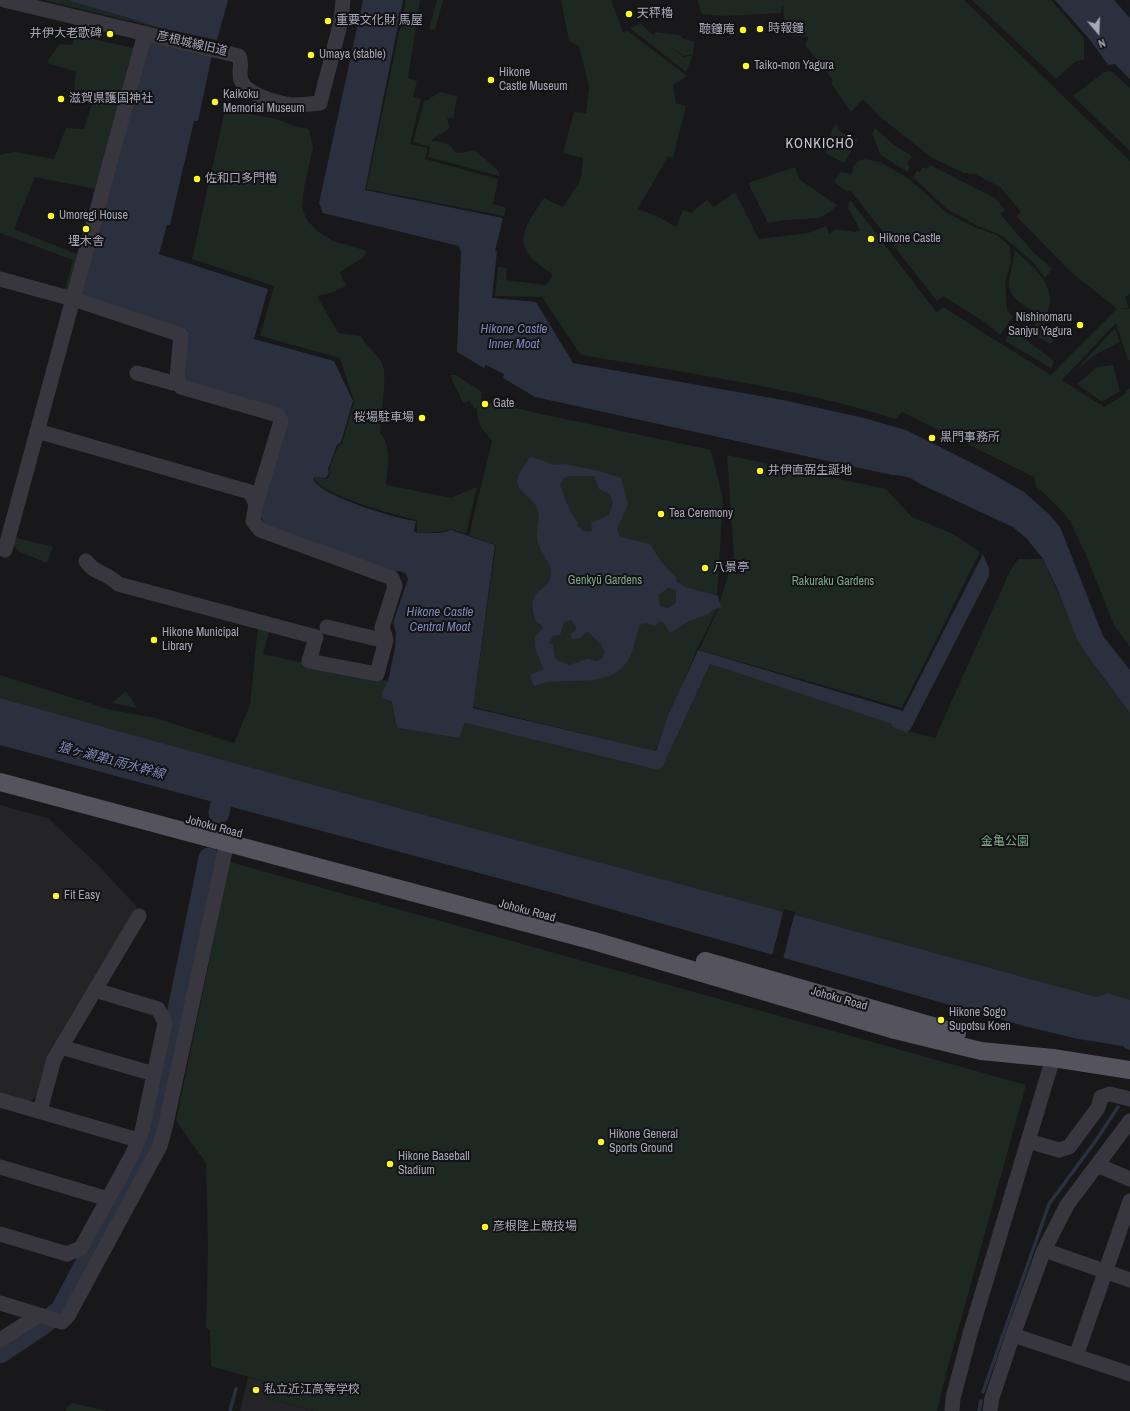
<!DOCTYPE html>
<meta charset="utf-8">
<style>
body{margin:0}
#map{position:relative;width:1130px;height:1411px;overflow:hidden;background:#181719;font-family:"Archivo Narrow",sans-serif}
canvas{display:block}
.north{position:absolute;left:1078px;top:12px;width:40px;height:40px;-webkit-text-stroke:3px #131214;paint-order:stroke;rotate:161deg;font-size:11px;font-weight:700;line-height:16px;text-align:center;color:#a8a8ba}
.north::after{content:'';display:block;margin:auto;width:14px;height:18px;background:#a8a8ba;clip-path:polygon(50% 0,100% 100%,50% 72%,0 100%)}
</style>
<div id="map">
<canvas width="1130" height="1411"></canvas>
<div class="north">N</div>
</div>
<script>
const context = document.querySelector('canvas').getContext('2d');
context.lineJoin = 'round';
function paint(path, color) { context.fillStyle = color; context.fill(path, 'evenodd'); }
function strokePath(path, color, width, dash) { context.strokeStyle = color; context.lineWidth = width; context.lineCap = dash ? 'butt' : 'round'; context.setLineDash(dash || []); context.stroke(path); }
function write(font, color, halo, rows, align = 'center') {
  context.font = font + ' "Archivo Narrow","Noto Sans JP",sans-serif'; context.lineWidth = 4; context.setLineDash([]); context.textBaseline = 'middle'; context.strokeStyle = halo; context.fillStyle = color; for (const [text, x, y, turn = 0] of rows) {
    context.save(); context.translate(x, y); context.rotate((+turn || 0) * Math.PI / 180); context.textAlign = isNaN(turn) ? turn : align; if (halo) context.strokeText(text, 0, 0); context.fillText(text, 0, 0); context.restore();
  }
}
const built = new Path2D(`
 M 0,805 L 48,818 L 100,867 L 137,907 L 49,1052 L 36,1097 L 28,1102 L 0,1093 Z
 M 248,1377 L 267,1382 L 268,1398 L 313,1411 L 240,1411 Z`);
const green = new Path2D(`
 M 43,0 L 67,0 L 139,21 L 151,26 Z
 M 406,0 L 420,0 L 408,78 L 417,81 L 413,97 L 421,99 L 410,144 L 428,148 L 425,159 L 498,179 L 493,204 L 506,208 L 504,216 L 366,189 Z
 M 437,0 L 443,0 L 435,30 L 429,29 Z
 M 561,0 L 611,0 L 623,32 L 628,31 L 687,76 L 673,85 L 676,103 L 686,106 L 673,158 L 668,156 L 638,209 L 659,217 L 676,227 L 683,210 L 691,213 L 707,200 L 714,207 L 735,192 L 759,239 L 808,233 L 826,226 L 829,234 L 835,229 L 855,232 L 860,230 L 848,208 L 849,205 L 848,204 L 851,201 L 937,313 L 943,307 L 1051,375 L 1117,309 L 1070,271 L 1016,216 L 1021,212 L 1000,187 L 975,174 L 964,173 L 932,158 L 879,116 L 863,99 L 851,112 L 831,83 L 833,80 L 805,45 L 809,37 L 786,35 L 783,5 L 782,5 L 781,13 L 726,16 L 702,14 L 697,0 L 964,0 L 1130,161 L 1130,294 L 1125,297 L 1129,308 L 1120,309 L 1130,309 L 1130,360 L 1128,360 L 1116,323 L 1062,380 L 1104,407 L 1125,394 L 1126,390 L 1130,388 L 1130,647 L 1114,625 L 1086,555 L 1070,521 L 1059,508 L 1036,486 L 1034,477 L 902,412 L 896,419 C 793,387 686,373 581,355 L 542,297 L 495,296 L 498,267 L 507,268 L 506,280 L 546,285 L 553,275 C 546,269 535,263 529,255 C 514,236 534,214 544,198 L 563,207 L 581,179 L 583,158 L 563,153 L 574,112 L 586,113 L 589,87 L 579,46 L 569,41 Z
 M 972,0 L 1051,0 L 1084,38 L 1084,59 L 1075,62 L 1056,79 Z
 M 639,22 L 653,35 L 655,32 L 680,35 L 683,39 L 694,41 L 693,54 L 684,56 L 670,46 L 684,57 L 693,55 L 686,72 L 630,28 L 640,24 Z
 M 75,35 L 133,48 L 96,189 L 35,177 L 14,229 L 79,255 L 69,292 L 65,290 L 73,260 L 0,233 L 0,155 L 15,152 L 54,159 L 66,128 L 84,129 L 93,100 L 74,91 L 76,72 L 47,63 L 59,44 L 72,45 Z
 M 1111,71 L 1130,88 L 1130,151 L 1073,96 L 1104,72 Z
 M 440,92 L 457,96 L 453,119 L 449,117 L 447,119 L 450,127 C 445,134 436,135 431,141 C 443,142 448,141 455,152 C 465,155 466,150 474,150 C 476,151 496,168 499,172 L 499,176 L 428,157 L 430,147 L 413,142 L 424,101 L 426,101 Z
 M 225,110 L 272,118 L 295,126 L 309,129 L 313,148 L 304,188 L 302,208 L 307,220 L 317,231 L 333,241 L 367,251 L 364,257 L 340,272 L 346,286 L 331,293 L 317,296 L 338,333 L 361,336 C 367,348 379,354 383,366 C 387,378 381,418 380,432 C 392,450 388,464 386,485 L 451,498 L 477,487 L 466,534 L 451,529 L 440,532 L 417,533 L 417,520 C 398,516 320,495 314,478 L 317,477 L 327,479 L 330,473 L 329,469 L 338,446 L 342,444 L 354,402 L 340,358 L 260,336 L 274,286 L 192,259 Z
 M 836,123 L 840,132 L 858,140 L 844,163 L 827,154 C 824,143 831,133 836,123 Z
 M 875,128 L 894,145 L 912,156 L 907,164 L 910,167 L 907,172 L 881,155 L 872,134 Z
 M 864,159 L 880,162 L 908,178 L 947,213 L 975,227 L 997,235 L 1010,246 L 1011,262 L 1005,283 L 1007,310 L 1013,317 L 1000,335 L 983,321 L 943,296 L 937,301 L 850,190 L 847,192 L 834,182 L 841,172 L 851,174 L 853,171 L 852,168 L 857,162 Z
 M 930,165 L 995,198 L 1005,210 L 1000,214 L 1033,252 L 1052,269 L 1045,278 L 1034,263 L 1001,235 L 978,226 L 947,209 L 913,177 L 917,171 L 920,172 L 923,167 L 927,169 Z
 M 795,167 L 800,180 L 837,205 L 831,211 L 819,218 L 787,220 L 768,223 L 748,183 Z
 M 1014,250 C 1029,263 1052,280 1050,303 C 1049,310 1045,316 1045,324 L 1054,340 L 1050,344 L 1030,332 L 1041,316 C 1029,308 1006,298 1009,281 C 1011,270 1014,262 1014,250 Z
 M 1015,323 L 1015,332 L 1052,359 L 1054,363 L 1051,368 L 1005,341 Z
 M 1115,328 L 1120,342 L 1095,355 L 1075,371 Z
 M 1113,365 L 1120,391 L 1102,402 L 1077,384 L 1097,367 Z
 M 450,375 L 456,375 L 482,392 L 481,401 L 711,450 L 723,499 L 716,611 L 697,649 L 655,751 L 473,707 L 496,545 L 469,535 L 492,441 C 482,430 477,423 477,408 L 480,406 L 474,409 L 470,401 L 463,403 Z
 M 727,455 L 886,489 L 912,517 L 951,533 L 980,552 L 902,708 L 699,650 L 717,611 L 734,556 Z
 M 13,537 L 53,547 L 47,563 L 20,552 L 11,544 Z
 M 1018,559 L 1043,559 L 1084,651 L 1130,713 L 1130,1000 L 1108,993 L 1097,997 C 732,897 365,802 0,698 L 0,675 L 111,710 L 152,717 L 234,743 L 250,705 L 258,626 L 270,628 L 263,654 L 388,681 L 383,693 C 400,709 389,715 398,728 L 459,738 L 465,723 L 658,770 L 663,766 L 710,664 L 892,724 L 892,727 C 906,732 920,733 935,738 L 1010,571 Z
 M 126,691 L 137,708 L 112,703 Z
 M 230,862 L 1026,1085 L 947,1370 L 937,1411 L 315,1411 L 268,1398 L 267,1382 L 211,1366 L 210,1330 L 206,1328 L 208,1247 L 206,1163 L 176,1121 Z
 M 73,1403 L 107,1411 L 66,1411 L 68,1406 Z`);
const water = new Path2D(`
 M 67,0 L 228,0 L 217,40 L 151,26 L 139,21 Z
 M 363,0 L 403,0 L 365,190 L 503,218 L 495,251 L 497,251 L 492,298 L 536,302 L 573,363 L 783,400 L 864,418 L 906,430 L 980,467 L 1024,492 L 1050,515 L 1060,527 L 1103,636 L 1130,670 L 1130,713 L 1084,651 L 1076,636 L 1056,586 L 1043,559 L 1027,539 L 1013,527 L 920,484 C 911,477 902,475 892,475 L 535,397 L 503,378 L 504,374 L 486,365 L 484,368 L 457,352 L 461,252 L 459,246 L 323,213 L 319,203 Z
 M 1055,0 L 1114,0 L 1130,18 L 1130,79 L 1115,64 L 1108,65 L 1090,40 Z
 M 145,40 L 212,55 L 198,121 L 194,121 L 170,225 L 167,225 L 159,254 L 268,289 L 254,339 L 334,361 L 353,401 L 341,442 L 337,445 L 328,469 L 329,473 L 326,478 L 315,477 L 313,479 C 320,496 397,519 416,521 L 414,531 L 416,533 L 440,533 L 451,530 L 495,545 L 473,708 L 656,751 L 668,716 L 698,650 L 903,711 L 983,554 L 989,569 L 989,576 L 910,730 L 906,732 L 892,727 L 892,724 L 710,664 L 663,766 L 658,770 L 465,723 L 459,738 L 398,728 C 393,721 395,710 391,701 L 383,698 L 382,693 L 388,681 L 395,648 L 396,633 L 393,623 L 408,579 L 405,573 L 399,571 L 394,572 L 265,525 L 260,515 L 285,413 L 247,398 L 246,402 L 186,381 L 182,374 L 188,330 L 81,296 Z
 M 533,457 L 554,465 L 565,464 L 599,471 L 621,478 L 628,504 L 617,529 L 620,537 L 650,544 C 657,556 666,570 677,578 L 676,581 L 685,587 L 718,596 L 721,607 L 713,610 L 707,615 L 691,620 L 670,633 L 664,623 L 659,621 L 655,626 L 645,623 L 640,625 C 635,636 635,649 628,660 C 612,687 575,679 549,682 C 544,682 539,685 534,686 L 530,675 L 544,669 L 535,648 L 535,637 L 543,628 L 541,624 L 537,623 C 522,585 552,594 551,572 C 550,560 539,551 537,539 C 536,528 542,516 536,506 C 531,497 516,490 517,479 C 519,473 526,464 529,458 ZM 570,476 L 594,476 L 599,489 L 609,494 L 613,502 L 609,515 L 591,523 L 592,530 L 590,532 L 583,531 L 577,525 L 578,523 C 569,511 565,499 560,485 L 564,478 ZM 668,588 L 676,590 L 676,603 L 668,608 L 660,606 L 658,595 ZM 571,620 L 577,629 L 570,634 L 572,639 L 580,638 L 587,631 L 601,644 L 605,652 L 602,659 L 596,661 L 587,659 L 570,665 C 555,660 554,660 553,645 L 549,642 L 553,636 L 560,635 L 564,622 Z
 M 0,698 C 365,801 732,897 1097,997 L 1108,993 L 1130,1000 L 1130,1050 L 1126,1049 L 1123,1046 L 1078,1039 L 1028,1027 L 561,895 L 0,745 Z`);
const pier = new Path2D(`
 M 784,909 L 795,912 L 783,959 L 772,956 Z`);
const stream = new Path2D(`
 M 983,1392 L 1049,1204 L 1097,1139 L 1118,1107
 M 230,1411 L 236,1389
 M 979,1411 L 981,1401`);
const river = new Path2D(`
 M 219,813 L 223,791
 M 0,1353 L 42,1325 L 61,1310 L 152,1137 L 209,858`);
const minor = new Path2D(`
 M 4,0 L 239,56 C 243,65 238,72 241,80 C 246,95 278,103 292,105 C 301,105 311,104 320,103 L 341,21 L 343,0
 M 0,279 L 73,299 L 181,335 L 177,378 L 181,387 L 278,415 L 281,421 L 256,504 L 253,521 L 260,530 L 392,578 L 395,586 L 382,628 L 386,640 L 377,674 L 309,661 L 316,637 L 118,584 C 107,572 94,574 86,561
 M 137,373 L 173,383 L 179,382
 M 37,431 L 250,492 L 256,504
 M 0,547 L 5,550 L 145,33
 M 327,627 L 377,639 L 385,635
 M 61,1047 L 154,1074
 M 0,1100 L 138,1140
 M 40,1111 L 54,1059 L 139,916
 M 1028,1141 L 1059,1150 L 1069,1147 L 1098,1108 L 1101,1097 L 1110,1094 L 1130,1099
 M 1097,1165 L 1130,1179
 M 0,1167 L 108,1199
 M 0,1234 L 67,1254 L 81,1248 L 133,1153 L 142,1131 L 165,1023 L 158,1009 L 95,990
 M 1044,1250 L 1130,1280
 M 0,1303 L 62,1322 L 68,1316 L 160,1146 L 166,1124 L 227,842
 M 1013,1335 L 1130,1374
 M 0,1340 L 39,1315
 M 1076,1356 L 1130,1201
 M 952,1411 L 953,1398 L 970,1334 L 1053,1058
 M 990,1411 L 992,1398 L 1013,1335 L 1044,1250 L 1067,1205 L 1130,1121`);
const major = new Path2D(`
 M 0,782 L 594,941 L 895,1030 L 981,1051 L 1053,1058 L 1130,1070
 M 705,961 L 957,1033`);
const markers = [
 [629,14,4,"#fffb29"],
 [328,21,4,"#fffb29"],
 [760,29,4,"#fffb29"],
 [743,30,4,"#fffb29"],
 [110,34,4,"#fffb29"],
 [311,55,4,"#fffb29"],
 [746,66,4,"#fffb29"],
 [491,80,4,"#fffb29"],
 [61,99,4,"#fffb29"],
 [215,102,4,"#fffb29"],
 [197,179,4,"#fffb29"],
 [51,216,4,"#fffb29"],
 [86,229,4,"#fffb29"],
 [871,239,4,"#fffb29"],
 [1080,325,4,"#fffb29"],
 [485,404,4,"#fffb29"],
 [422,418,4,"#fffb29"],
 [932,438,4,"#fffb29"],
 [760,471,4,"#fffb29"],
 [661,514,4,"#fffb29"],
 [705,568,4,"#fffb29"],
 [154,640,4,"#fffb29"],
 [56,896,4,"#fffb29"],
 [941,1020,4,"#fffb29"],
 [601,1142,4,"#fffb29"],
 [390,1164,4,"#fffb29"],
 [485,1227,4,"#fffb29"],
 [256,1390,4,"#fffb29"]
];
const poiNames = [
 ["天秤櫓",637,14],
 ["重要文化財 馬屋",336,21],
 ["時報鐘",768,29],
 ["聴鐘庵",735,30,"right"],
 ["井伊大老歌碑",102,34,"right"],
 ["Umaya (stable)",319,55],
 ["Taiko-mon Yagura",754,66],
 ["Hikone",499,73],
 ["Castle Museum",499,87],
 ["Kaikoku",223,95],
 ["Memorial Museum",223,109],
 ["滋賀県護国神社",69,99],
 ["佐和口多門櫓",205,179],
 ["Umoregi House",59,216],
 ["Hikone Castle",879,239],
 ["埋木舎",86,242,"center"],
 ["Nishinomaru",1072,318,"right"],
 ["Sanjyu Yagura",1072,332,"right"],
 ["Gate",493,404],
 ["桜場駐車場",414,418,"right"],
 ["黒門事務所",940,438],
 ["井伊直弼生誕地",768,471],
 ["Tea Ceremony",669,514],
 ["八景亭",713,568],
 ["Hikone Municipal",162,633],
 ["Library",162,647],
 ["Fit Easy",64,896],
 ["Hikone Sogo",949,1013],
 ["Supotsu Koen",949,1027],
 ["Hikone General",609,1135],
 ["Sports Ground",609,1149],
 ["Hikone Baseball",398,1157],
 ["Stadium",398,1171],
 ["彦根陸上競技場",493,1227],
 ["私立近江高等学校",264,1390]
];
const streetNames = [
 ["彦根城線旧道",192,44,13],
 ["Johoku Road",214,827,15],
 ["Johoku Road",527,911,15],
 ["Johoku Road",839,999,16]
];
const parkNames = [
 ["Genkyū Gardens",605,581],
 ["Rakuraku Gardens",833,582],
 ["金亀公園",1005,842]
];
const waterNames = [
 ["Hikone Castle",514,330],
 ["Inner Moat",514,345],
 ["Hikone Castle",440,613],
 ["Central Moat",440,628],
 ["猿ヶ瀬第1雨水幹線",111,761,15]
];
const quarterNames = [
 ["KONKICHŌ",820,144]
];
paint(built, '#242326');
paint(green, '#1e2822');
paint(water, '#2b303f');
paint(pier, '#181719');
strokePath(stream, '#2b303f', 3.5);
strokePath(river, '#2b303f', 21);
strokePath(minor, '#38373f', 15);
strokePath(major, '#54535e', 18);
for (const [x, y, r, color] of markers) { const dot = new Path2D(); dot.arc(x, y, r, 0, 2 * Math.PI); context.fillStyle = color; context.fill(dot); strokePath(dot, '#131214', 1.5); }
write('12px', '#a8a8ba', '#131214', poiNames, 'left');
write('12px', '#a8a8ba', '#131214', streetNames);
write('12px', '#7da78d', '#131214', parkNames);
write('italic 13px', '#7b88b9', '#131214', waterNames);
context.letterSpacing = '1px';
write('14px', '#cac9d6', '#131214', quarterNames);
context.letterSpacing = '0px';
</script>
